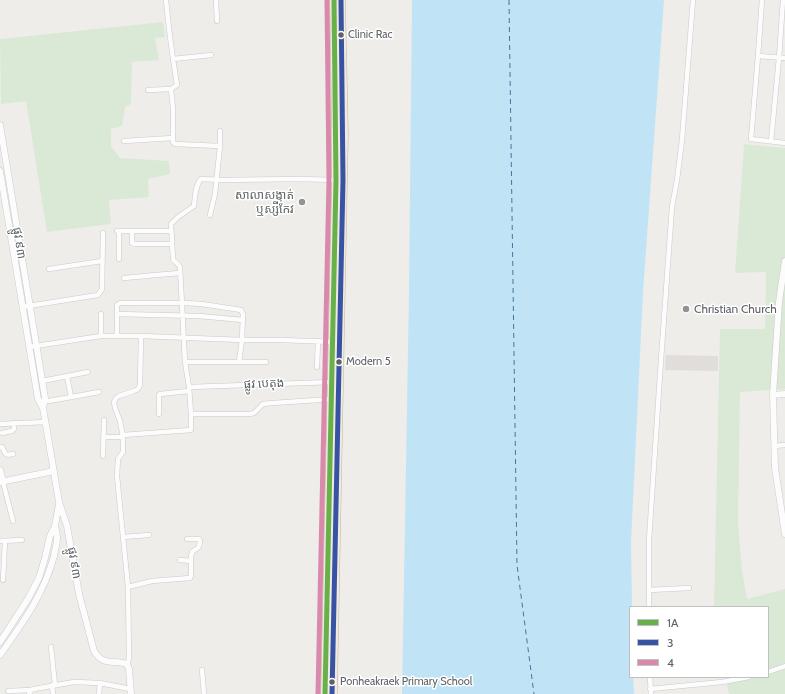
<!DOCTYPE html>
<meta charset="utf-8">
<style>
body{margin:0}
#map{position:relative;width:785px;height:694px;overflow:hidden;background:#eeedea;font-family:Cabin,sans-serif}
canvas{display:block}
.legend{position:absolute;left:629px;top:606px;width:140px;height:72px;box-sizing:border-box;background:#fff;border:1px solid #bfc1c2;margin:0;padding:5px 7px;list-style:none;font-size:12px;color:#5f6367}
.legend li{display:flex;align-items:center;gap:8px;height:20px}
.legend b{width:20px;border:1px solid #bfc1c2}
</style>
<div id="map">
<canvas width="785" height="694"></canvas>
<ul class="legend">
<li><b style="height:5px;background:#68b049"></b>1A</li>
<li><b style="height:5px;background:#3853a4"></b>3</li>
<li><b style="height:5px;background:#d989ac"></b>4</li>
</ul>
</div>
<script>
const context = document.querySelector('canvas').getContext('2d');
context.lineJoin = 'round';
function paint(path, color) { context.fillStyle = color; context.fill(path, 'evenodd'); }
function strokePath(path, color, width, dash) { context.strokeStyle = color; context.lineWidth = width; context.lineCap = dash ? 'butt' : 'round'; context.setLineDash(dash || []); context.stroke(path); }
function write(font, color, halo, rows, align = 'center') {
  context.font = font + ' Cabin,"Noto Sans Khmer",sans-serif'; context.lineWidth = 3; context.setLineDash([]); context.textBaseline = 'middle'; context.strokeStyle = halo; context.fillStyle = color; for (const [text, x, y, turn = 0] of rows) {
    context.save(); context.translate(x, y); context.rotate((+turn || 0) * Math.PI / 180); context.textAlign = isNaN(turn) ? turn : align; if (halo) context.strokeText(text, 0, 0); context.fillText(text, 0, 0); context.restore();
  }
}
const education = new Path2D(`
 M 666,355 L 718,356 L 718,371 L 665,370 Z`);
const green = new Path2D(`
 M 163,22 L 165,37 L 155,38 L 159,60 L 132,62 L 131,104 L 125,107 L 122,126 L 111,129 L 111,146 L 120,158 L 169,161 L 170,174 L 148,179 L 149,197 L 109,200 L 111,224 L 47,232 L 26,101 L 1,104 L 0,39 Z
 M 744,144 L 785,148 L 785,389 L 740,392 L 738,523 L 742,570 L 747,599 L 785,589 L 785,694 L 729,694 L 727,685 L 729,677 L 768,677 L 768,607 L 714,607 L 720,329 L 765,329 L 766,272 L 735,273 Z`);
const water = new Path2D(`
 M 412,0 L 664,0 L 643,292 L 631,542 L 632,607 L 630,607 L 630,677 L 633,677 L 634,694 L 402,694 L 409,292 Z`);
const ferry = new Path2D(`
 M 509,0 L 517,565 L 534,694`);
const street = new Path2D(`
 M 166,0 L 169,29 L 173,59
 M 216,0 L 217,21
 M 762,0 L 758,56 L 751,139 L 785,143
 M 758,56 L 785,58
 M 171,89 L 177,85 L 173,59 L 211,55
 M 148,90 L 171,89 L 173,109 L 173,138
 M 124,141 L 173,138 L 173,142 L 175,144 L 220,146
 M 771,141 L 779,58 L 783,0
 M 210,215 L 215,194 L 220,146 L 220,131
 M 117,231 L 171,231
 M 119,231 L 119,259
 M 132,231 L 132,243 L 135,244 L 172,244
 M 49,269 L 102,261
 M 124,278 L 156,275 L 180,273
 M 22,307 L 98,295 L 102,289 L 103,233
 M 117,314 L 199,316 L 243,320
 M 101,336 L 101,314
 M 117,336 L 117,305 L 120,303 L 185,303 L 202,304 L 241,310 L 243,314 L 242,340 L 239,362
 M 29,347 L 101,336 L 141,336 L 242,340 L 282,340 L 334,342
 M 185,362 L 266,362
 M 317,367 L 318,341
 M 67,376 L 71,397
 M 42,381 L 88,372
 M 189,387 L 333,382
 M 44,401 L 49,401 L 99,392
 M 159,414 L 159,395 L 160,394 L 189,391
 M 191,414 L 250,414 L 254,413 L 263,404 L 273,403 L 333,399
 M 0,424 L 46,422
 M 2,433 L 12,431 L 14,429 L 14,423
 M 123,435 L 191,430 L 191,414 L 189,387 L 185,362 L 180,267 C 178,263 174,262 173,259 L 171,224 L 178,217 L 194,206 C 195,198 195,185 201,179 L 222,180 L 299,179 L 336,180
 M 103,437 L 123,437
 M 774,446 L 785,445
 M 0,447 L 2,447 C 6,454 4,456 13,454
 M 103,456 L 104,420
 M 3,482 L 13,521
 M 123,537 L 149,535
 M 0,541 L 22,540
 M 180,560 L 191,561
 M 3,580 L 5,541
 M 128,587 L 152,581 L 190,578 L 191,576 L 191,557 L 192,552 C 198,547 199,550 200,541 L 199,539 L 187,539
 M 649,590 L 689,588
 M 649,607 L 649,540 L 661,360 L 672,207 L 677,180 L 682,140 L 693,0
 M 51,647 L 55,685
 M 127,664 L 129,659 L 128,587 L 117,476 L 118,459 L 123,452 L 123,437 L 120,421 L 115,408 L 114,402 L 116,398 L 119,396 L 134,391 L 138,389 L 140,385 L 141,336
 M 202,670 L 204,694
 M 768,672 L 785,666
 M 650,677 L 651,694
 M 52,685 L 53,694
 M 650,689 L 722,682 L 749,677
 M 8,691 L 31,690
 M 29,694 L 31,690 L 34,689 L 74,682 L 100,683 L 130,689
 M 99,694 L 100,683`);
const secondary = new Path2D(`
 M 0,125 L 45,398 L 43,408 L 59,502 L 67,526 L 79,594 L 94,651 C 104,667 113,659 127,664 L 129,669 L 131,694
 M 0,171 L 38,399 L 43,408
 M 785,261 L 779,302 L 773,395 L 775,468 L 785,534
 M 773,395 L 785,394
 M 0,470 L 3,482
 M 0,482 L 54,471
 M 0,642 L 28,599 L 39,578 L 45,558 L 50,536 L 55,526 L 59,504
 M 0,655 C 22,624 44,594 54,556 C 55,550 57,544 57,538 C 57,534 56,530 55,526`);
const highway = new Path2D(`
 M 325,694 L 336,180 L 336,133 L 334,0
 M 333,694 L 343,182 L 344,133 L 341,0`);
const bus1 = new Path2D(`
 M 325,694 L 336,180 L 334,0`);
const bus2 = new Path2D(`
 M 332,694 L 343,180 L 341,0`);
const bus3 = new Path2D(`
 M 318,694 L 329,180 L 327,0`);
const markers = [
 [341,35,3.5,"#5f6367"],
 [302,202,4,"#919395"],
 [686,309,4,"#919395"],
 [339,362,3.5,"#5f6367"],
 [332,682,3.5,"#5f6367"]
];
const busNames = [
 ["Clinic Rac",348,35],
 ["Modern 5",346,362],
 ["Ponheakraek Primary School",340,682]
];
const poiNames = [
 ["សាលាសង្កាត់",294,195],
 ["ឬស្សីកែវ",294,209],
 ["Christian Church",694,309,"left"]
];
const streetNames = [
 ["ផ្លូវ ៩៣",19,243,81],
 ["ផ្លូវ បេតុង",264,384,-2],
 ["ផ្លូវ ៩៣",74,563,80]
];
paint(education, '#e0ddda');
paint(green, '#dae9d6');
paint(water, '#c0e4f6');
strokePath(ferry, '#43779b', 1, [5, 4]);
strokePath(street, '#c9c9c9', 5.5);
strokePath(secondary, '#cbcbcb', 7);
strokePath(highway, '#c5b398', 9);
strokePath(street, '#fcfcfc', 4.5);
strokePath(secondary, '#fcfcfc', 6);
strokePath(highway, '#efebe3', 8);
strokePath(bus1, '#68b049', 5);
strokePath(bus2, '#3853a4', 5);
strokePath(bus3, '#d989ac', 5);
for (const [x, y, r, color] of markers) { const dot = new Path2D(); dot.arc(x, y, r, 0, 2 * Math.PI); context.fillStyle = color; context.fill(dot); strokePath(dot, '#fff', 1.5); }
write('11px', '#5f6367', '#fff', busNames, 'left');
write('12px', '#5f6367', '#fff', poiNames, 'right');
write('12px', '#5f6367', '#fff', streetNames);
</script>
